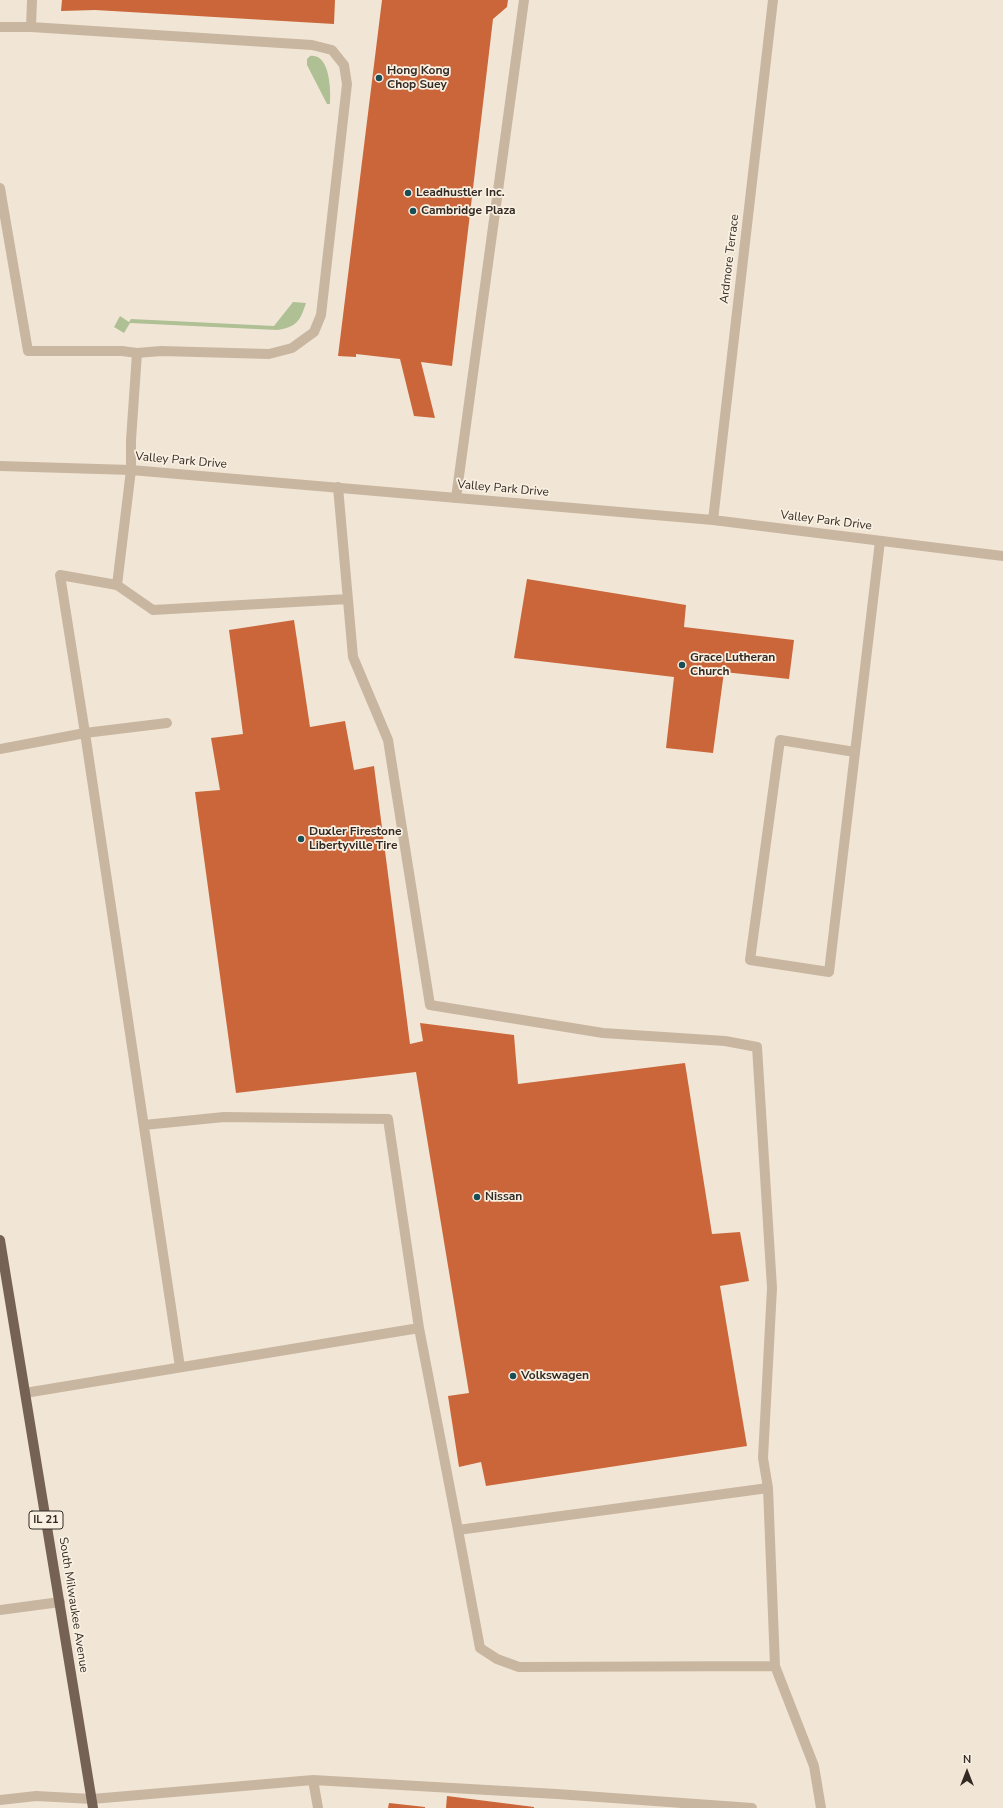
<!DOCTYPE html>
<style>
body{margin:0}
#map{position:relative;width:1003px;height:1808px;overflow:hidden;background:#f1e6d5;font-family:"Nunito Sans",sans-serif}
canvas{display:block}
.north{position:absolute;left:947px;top:1752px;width:40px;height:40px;-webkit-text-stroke:3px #f9f0e2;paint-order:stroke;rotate:0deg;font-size:11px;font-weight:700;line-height:16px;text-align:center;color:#332a24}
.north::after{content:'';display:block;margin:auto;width:14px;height:18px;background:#332a24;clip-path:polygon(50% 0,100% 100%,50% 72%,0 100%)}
</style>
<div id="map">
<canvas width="1003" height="1808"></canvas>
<div class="north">N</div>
</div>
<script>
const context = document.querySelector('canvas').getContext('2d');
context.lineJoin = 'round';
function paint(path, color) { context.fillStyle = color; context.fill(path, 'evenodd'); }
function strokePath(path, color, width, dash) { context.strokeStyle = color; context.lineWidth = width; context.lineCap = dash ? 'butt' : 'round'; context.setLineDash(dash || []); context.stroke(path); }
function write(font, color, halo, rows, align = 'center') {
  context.font = font + ' "Nunito Sans",sans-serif'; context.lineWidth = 3.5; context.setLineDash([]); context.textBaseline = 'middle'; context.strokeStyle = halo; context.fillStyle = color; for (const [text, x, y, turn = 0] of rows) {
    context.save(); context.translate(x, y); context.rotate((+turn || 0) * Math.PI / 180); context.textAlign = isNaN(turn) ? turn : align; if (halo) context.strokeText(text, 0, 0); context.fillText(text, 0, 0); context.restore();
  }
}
const green = new Path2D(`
 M 310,56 C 330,53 331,90 330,104 L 327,104 L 307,65 L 307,59 Z
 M 293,302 L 306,303 C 300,321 297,327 277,330 L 130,323 L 124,333 L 114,327 L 120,316 L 129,322 L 131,319 L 274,326 Z`);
const building = new Path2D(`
 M 62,0 L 335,0 L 334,24 L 95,10 L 61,11 Z
 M 382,0 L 508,0 L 507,7 L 493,19 L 452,366 L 421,362 L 435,418 L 414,416 L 400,359 L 356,354 L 356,357 L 338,356 Z
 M 527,579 L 686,605 L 684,627 L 794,640 L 789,679 L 724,672 L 713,753 L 666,748 L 674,677 L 514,658 Z
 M 294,620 L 310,727 L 345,721 L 354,770 L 374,766 L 410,1044 L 423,1041 L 420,1023 L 514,1035 L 518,1084 L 685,1063 L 712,1234 L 740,1232 L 749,1281 L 720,1286 L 747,1446 L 486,1486 L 481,1462 L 459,1467 L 448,1396 L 469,1393 L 416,1072 L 236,1093 L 195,792 L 220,790 L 211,738 L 243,734 L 229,630 Z
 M 447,1796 L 534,1807 L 534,1808 L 446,1808 Z
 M 389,1803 L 425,1807 L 425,1808 L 388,1808 Z`);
const service = new Path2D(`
 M 32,0 L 31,27 L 312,45 L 332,50 L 344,65 L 347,84 L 321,315 L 314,332 L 292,348 L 269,354 L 161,351 L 137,353 L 131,440 L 131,470 L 117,585 L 60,575 L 85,733 L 180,1367
 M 0,27 L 31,27
 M 0,188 L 28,351 L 122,351 L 137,353
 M 338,487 L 353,657 L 388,740 L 430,1005 L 603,1033 L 725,1041 L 757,1047 L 772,1288 L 763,1458 L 768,1488 L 775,1666 L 814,1766 L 821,1808
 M 456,498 L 524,0
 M 117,585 L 153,610 L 348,599
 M 0,749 L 85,733 L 167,723
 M 855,752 L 780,740 L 750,960 L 829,972 L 880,541
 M 144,1125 L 224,1117 L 388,1119 L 419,1328 L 458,1530 L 768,1488
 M 25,1393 L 419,1328
 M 458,1530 L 480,1648 L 497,1659 L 519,1667 L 775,1666
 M 0,1610 L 60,1602
 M 313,1780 L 318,1808
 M 0,1800 L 36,1796 L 92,1799 L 313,1780 L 557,1794 L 752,1808`);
const minor = new Path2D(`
 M 0,466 L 131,470 L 713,520 L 1003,556
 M 713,520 L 773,0`);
const primary = new Path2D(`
 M 0,1240 L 93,1808`);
const markers = [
 [379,78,4,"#194e56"],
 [408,193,4,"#194e56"],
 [413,211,4,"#194e56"],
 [682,665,4,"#194e56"],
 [301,839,4,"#194e56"],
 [477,1197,4,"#194e56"],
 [513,1376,4,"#194e56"]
];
const shields = [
 [46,1520,34]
];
const shieldNames = [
 ["IL 21",46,1520]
];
const poiNames = [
 ["Hong Kong",387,71],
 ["Chop Suey",387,85],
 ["Leadhustler Inc.",416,193],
 ["Cambridge Plaza",421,211],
 ["Grace Lutheran",690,658],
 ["Church",690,672],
 ["Duxler Firestone",309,832],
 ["Libertyville Tire",309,846],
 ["Nissan",485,1197],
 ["Volkswagen",521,1376]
];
const streetNames = [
 ["Ardmore Terrace",730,259,-83],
 ["Valley Park Drive",181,461,5],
 ["Valley Park Drive",503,489,5],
 ["Valley Park Drive",826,521,7],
 ["South Milwaukee Avenue",73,1605,81]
];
paint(green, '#afc095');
paint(building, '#cb663a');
strokePath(service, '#c9b6a1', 10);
strokePath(minor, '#c9b6a1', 10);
strokePath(primary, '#766255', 10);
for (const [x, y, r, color] of markers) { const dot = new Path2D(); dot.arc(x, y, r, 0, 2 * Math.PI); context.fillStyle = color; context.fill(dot); strokePath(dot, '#f9f0e2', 1.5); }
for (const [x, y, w] of shields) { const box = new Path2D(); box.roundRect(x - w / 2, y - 9, w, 18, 3); context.fillStyle = '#f9f0e2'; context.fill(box); strokePath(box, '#332a24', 1); }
write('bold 11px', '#332a24', null, shieldNames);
write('bold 12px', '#332a24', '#f9f0e2', poiNames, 'left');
write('12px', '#332a24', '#f9f0e2', streetNames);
</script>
